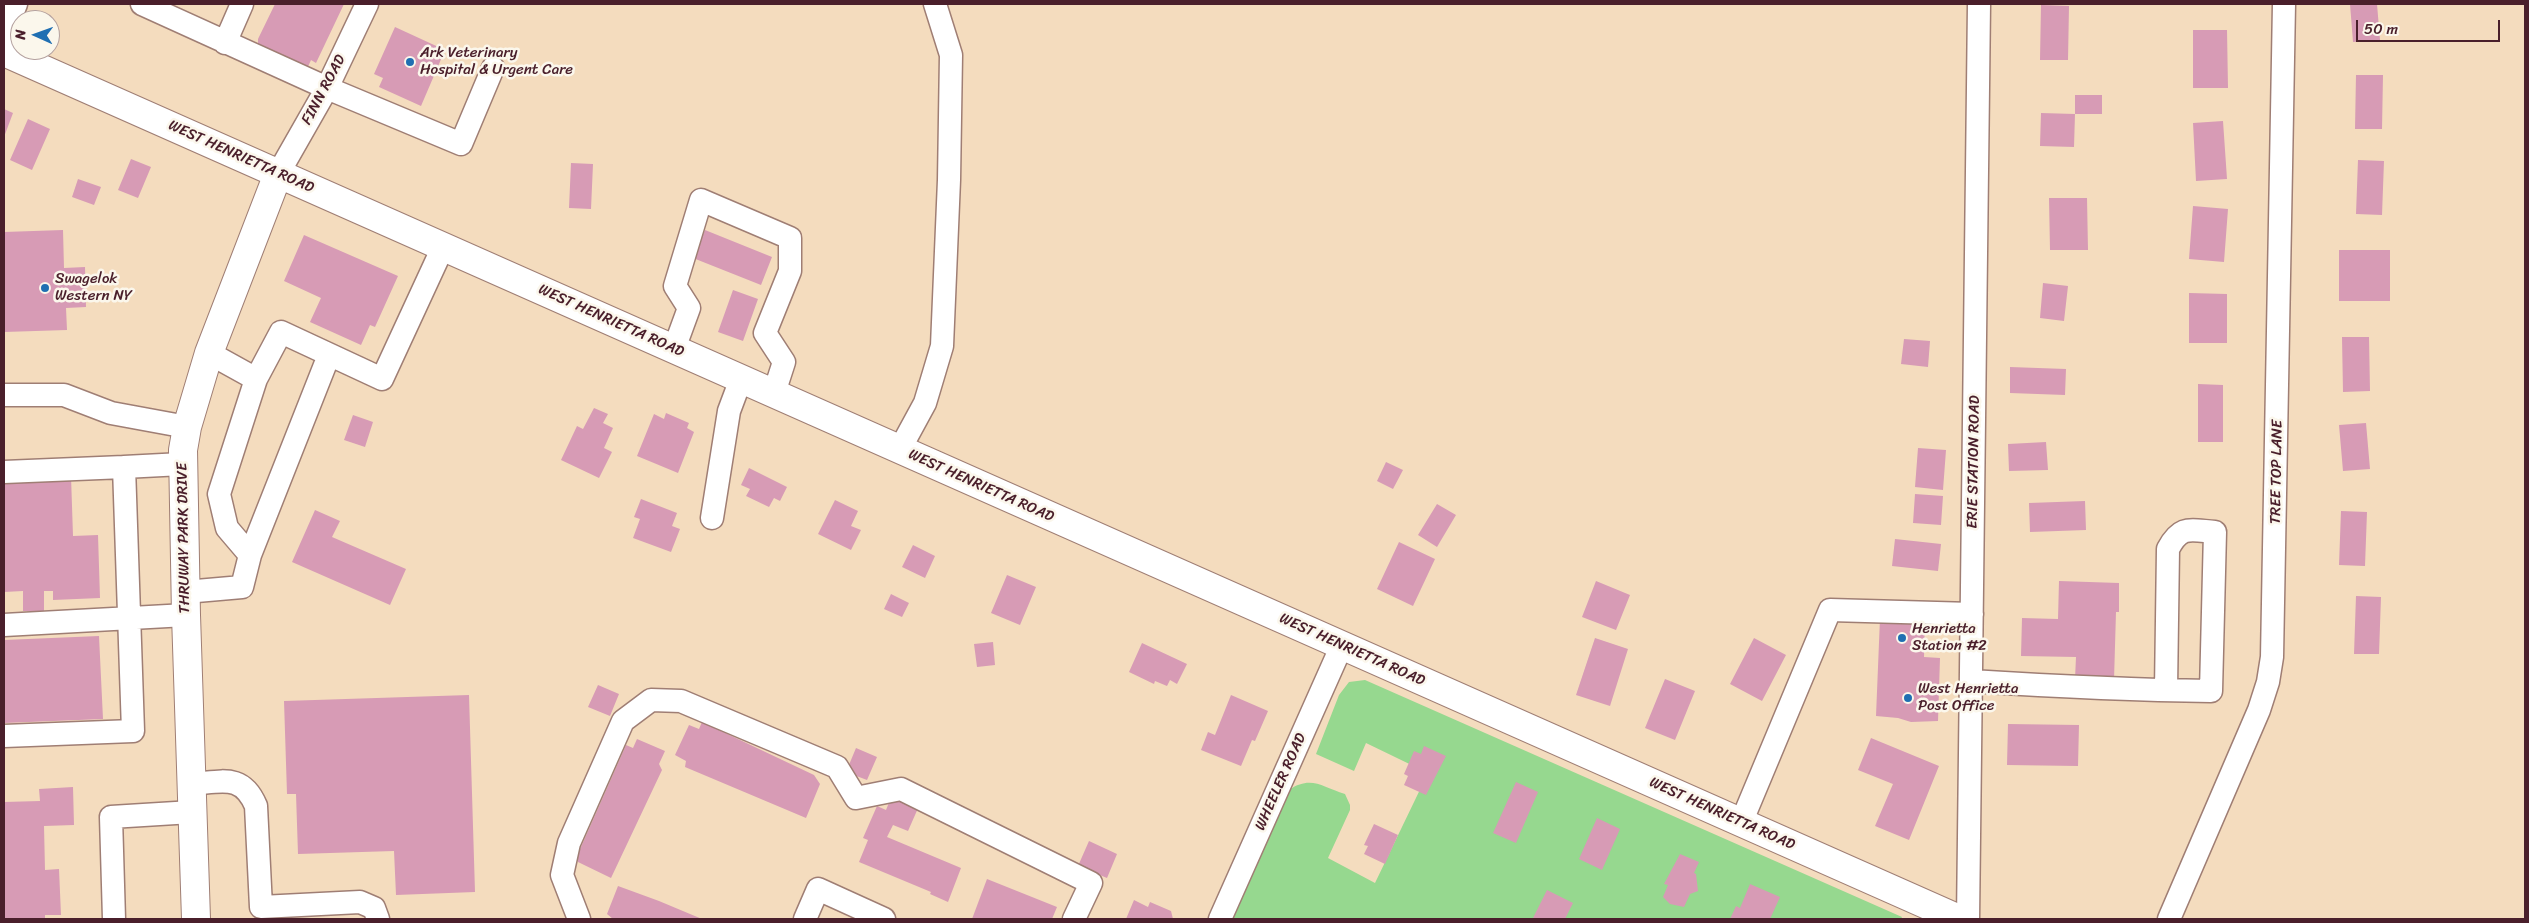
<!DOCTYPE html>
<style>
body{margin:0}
#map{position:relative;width:2529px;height:923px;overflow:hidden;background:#f4dcbe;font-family:Sriracha,sans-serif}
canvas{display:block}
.frame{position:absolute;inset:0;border:5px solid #4a1f2b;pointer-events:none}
.north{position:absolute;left:10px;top:10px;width:50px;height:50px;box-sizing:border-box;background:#fbf7ec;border:1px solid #b4a19f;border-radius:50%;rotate:272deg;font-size:14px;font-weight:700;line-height:20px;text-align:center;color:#4a1f2b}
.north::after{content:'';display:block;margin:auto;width:18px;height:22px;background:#1f6fb2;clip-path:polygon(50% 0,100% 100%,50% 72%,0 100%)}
.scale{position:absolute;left:2356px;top:20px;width:144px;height:22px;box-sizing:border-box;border:2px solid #4a1f2b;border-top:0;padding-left:6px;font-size:15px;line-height:18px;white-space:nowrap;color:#4a1f2b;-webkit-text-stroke:4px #fbf7ec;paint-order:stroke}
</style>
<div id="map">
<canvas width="2529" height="923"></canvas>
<div class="frame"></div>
<div class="north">N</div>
<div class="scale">50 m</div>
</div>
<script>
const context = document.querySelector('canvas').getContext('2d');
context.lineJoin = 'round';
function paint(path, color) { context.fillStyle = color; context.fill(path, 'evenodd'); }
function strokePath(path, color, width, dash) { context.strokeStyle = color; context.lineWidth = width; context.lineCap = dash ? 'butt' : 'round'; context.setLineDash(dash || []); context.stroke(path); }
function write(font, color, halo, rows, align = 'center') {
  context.font = font + ' Sriracha,sans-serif'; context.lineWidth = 5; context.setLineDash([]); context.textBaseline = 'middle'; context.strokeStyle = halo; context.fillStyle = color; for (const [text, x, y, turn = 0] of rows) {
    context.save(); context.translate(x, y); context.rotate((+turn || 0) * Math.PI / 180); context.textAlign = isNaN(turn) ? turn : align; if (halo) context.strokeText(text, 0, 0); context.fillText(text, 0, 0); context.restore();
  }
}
const green = new Path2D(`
 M 1365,680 L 1902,917 L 1901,919 L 1233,919 L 1289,790 C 1311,775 1322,787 1345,794 L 1350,805 L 1350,810 L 1328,858 L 1375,883 L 1428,773 L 1366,743 L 1354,771 L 1316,754 L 1339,695 L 1349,682 Z`);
const building = new Path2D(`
 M 275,4 L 344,4 L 316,63 L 311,60 L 307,69 L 258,45 L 258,39 Z
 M 2350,4 L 2377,4 L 2380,40 L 2353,42 Z
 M 2041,5 L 2069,6 L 2068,60 L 2040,60 Z
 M 395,27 L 445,50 L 421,106 L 379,87 L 383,78 L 374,74 Z
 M 2193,30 L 2227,30 L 2228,88 L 2193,88 Z
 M 2356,75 L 2383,75 L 2382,129 L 2355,129 Z
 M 2075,95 L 2102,95 L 2102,114 L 2075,114 Z
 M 4,109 L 13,113 L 4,137 Z
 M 2041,113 L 2075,114 L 2074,147 L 2040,146 Z
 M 28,119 L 50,129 L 32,170 L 10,160 Z
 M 2223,121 L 2227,179 L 2196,181 L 2193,123 Z
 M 131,159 L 151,167 L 138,198 L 118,190 Z
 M 2358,160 L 2384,161 L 2382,215 L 2356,214 Z
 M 571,163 L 593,164 L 591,209 L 569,208 Z
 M 78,179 L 101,187 L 94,205 L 72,197 Z
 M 2049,198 L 2087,198 L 2088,250 L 2050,250 Z
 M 2193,206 L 2228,209 L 2224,262 L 2189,259 Z
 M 63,230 L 64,268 L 85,267 L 86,307 L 66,308 L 67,330 L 4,332 L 4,232 Z
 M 705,230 L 772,257 L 761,285 L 693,258 Z
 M 304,235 L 398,276 L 375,327 L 370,325 L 361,345 L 310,322 L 321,298 L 284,281 Z
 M 2339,250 L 2390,250 L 2390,301 L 2339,301 Z
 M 2043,283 L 2068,286 L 2064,321 L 2040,318 Z
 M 733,290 L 758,299 L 743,341 L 718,332 Z
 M 2189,293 L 2227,294 L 2227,343 L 2189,343 Z
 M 2342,337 L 2369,337 L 2370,391 L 2343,392 Z
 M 1904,339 L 1930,341 L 1928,367 L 1901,364 Z
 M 2010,367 L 2066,369 L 2065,395 L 2010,393 Z
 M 2198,384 L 2223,385 L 2223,442 L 2198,442 Z
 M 594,408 L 608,414 L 603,423 L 613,428 L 604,448 L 612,452 L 599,478 L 561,460 L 577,426 L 583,429 Z
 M 666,413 L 689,423 L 687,428 L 694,432 L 678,473 L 637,456 L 654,414 L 664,419 Z
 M 353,415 L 373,422 L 365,447 L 344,440 Z
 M 2366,423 L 2370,469 L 2343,471 L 2339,425 Z
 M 2046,442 L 2048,470 L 2009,471 L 2008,444 Z
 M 1918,448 L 1946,450 L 1943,490 L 1915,487 Z
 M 1386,462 L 1403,470 L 1393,489 L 1377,481 Z
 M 749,468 L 787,487 L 780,501 L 774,498 L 769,507 L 746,496 L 750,489 L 741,485 Z
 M 71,476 L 73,536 L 98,535 L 100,598 L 53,600 L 53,591 L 44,591 L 44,611 L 23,611 L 23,591 L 4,592 L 4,479 Z
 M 1915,494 L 1943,496 L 1941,525 L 1913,523 Z
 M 641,499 L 677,513 L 672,526 L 680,529 L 671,552 L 633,538 L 640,519 L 634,517 Z
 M 835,500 L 858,511 L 851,526 L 861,530 L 851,550 L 818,534 Z
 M 2085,501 L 2086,530 L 2030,532 L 2029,503 Z
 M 1437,504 L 1456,515 L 1437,547 L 1418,535 Z
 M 315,510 L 340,521 L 332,537 L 406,569 L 390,605 L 292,562 Z
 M 2341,511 L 2367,512 L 2365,566 L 2339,565 Z
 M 1895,539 L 1941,544 L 1938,571 L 1892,566 Z
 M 1399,542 L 1435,559 L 1413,606 L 1377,589 Z
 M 913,545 L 935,556 L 925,578 L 902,567 Z
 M 1007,575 L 1036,587 L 1020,625 L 991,613 Z
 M 1596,581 L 1630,595 L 1616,630 L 1582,617 Z
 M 2059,581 L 2119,583 L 2119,612 L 2116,612 L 2114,680 L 2075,679 L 2076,657 L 2021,656 L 2022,618 L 2058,619 Z
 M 891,594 L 909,603 L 902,617 L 884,609 Z
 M 2356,596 L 2381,597 L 2379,654 L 2354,654 Z
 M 1880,618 L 1925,620 L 1924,657 L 1940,658 L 1938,721 L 1911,722 L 1898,718 L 1876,716 Z
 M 99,636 L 103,719 L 4,723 L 4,640 Z
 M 1595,638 L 1628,649 L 1610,706 L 1576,695 Z
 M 1754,638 L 1786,655 L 1762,701 L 1730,684 Z
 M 993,642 L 995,665 L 977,667 L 974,644 Z
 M 1142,643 L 1187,664 L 1177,684 L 1170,680 L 1167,686 L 1155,681 L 1154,684 L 1129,672 Z
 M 1665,679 L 1695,691 L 1675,740 L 1645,728 Z
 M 598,685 L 619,694 L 610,716 L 588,707 Z
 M 469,695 L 475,892 L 396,895 L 394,851 L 298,854 L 296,794 L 287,794 L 284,701 Z
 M 1231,695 L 1268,711 L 1255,741 L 1252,740 L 1241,766 L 1201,750 L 1208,732 L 1215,735 Z
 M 702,722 L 814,775 L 820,784 L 806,818 L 685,767 L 686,761 L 675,755 L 689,725 L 699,729 Z
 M 2008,724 L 2079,725 L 2078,766 L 2007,765 Z
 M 1871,738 L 1939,766 L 1909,840 L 1875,826 L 1893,784 L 1858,770 Z
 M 637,739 L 665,751 L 659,764 L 662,770 L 611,878 L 578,862 L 577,856 L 626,745 L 633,748 Z
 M 1424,746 L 1446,756 L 1426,795 L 1404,785 L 1408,776 L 1404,774 L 1414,751 L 1421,754 Z
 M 856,748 L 877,757 L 867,780 L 846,772 Z
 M 1516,782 L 1538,792 L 1516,843 L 1493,833 Z
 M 73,787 L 74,825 L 44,826 L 45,870 L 59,869 L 61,915 L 45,915 L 45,919 L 4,919 L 4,802 L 40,801 L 39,789 Z
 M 892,795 L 919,806 L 908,831 L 893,825 L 887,837 L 961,868 L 948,902 L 930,894 L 931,892 L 859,862 L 868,840 L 863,838 L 877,806 L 886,810 Z
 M 1597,818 L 1620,829 L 1602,870 L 1579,859 Z
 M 1374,824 L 1398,835 L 1385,864 L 1364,854 L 1368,846 L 1364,845 Z
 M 1089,841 L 1117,854 L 1107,878 L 1078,866 Z
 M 1680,854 L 1699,862 L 1694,873 L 1696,874 L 1698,891 L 1690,894 L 1684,907 L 1670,904 L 1663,897 L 1668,885 L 1664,884 Z
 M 987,879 L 1057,907 L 1052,919 L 972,919 Z
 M 1750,884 L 1780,897 L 1770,919 L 1730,919 L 1736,906 L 1740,908 Z
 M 618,886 L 659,901 L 702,919 L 613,919 L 607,914 Z
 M 1547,890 L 1573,903 L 1565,919 L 1533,918 Z
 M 1134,900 L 1148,907 L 1150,902 L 1171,911 L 1173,919 L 1126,919 Z`);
const minor = new Path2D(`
 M 142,4 L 327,88 L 461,144 L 493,68
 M 4,34 L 16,4
 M 225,43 L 242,4
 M 278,174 L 327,88 L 367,4
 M 674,349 L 689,308 L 675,286 L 701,200 L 790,238 L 790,271 L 765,333 L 784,362 L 774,393
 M 256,379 L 281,332 L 382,379 L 443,247
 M 4,395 L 64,395 L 111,413 L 187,427
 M 900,449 L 925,403 L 942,346 L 949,180 L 951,55 L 935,4
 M 124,467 L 182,464
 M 4,472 L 124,467 L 133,731 L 4,736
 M 712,518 L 729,411 L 741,379
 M 250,555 L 329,355
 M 185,592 L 242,587 L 250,555 L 227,528 L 219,494 L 256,379 L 209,353
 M 4,625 L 186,615
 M 1971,681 C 2051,686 2130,690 2211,691 L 2215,532 C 2189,530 2181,525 2168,549 L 2166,690
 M 191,784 C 222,782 242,773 256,806 L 261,907 L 360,902 L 374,908 L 378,919
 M 1741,823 L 1830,610 L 1972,614
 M 114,919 L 111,817 L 192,812
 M 579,919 L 562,875 L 569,843 L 623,721 L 651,700 L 681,701 L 837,767 L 856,798 L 901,789 L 1091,883 L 1074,919
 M 805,919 L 818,889 L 884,919
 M 1220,919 L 1342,645
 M 1968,919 L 1979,4
 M 2169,919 L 2259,710 L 2268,682 L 2272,657 L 2284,4`);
const major = new Path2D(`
 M 4,52 L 1959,919
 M 196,919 L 186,615 L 183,450 L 187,427 L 209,353 L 278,174`);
const markers = [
 [410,62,5,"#1f6fb2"],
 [45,288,5,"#1f6fb2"],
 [1902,638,5,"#1f6fb2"],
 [1908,698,5,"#1f6fb2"]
];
const poiNames = [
 ["Ark Veterinary",420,53],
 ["Hospital & Urgent Care",420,70],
 ["Swagelok",55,279],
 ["Western NY",55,296],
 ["Henrietta",1912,629],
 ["Station #2",1912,646],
 ["West Henrietta",1918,689],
 ["Post Office",1918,706]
];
const streetNames = [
 ["FINN ROAD",324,90,-62],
 ["WEST HENRIETTA ROAD",241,157,24],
 ["WEST HENRIETTA ROAD",611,321,24],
 ["ERIE STATION ROAD",1974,462,-89],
 ["TREE TOP LANE",2277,472,-89],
 ["WEST HENRIETTA ROAD",981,486,24],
 ["THRUWAY PARK DRIVE",184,538,-91],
 ["WEST HENRIETTA ROAD",1352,650,24],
 ["WHEELER ROAD",1281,782,-66],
 ["WEST HENRIETTA ROAD",1722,814,24]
];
paint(green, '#96d88f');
paint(building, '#d79bb5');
strokePath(minor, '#9f7e74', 25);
strokePath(major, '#9f7e74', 30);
strokePath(minor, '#fff', 22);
strokePath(major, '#fff', 28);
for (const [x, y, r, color] of markers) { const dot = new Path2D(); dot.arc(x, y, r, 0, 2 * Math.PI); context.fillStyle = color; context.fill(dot); strokePath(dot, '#fbf7ec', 2); }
write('15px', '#4a1f2b', '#fbf7ec', poiNames, 'left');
write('15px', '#4a1f2b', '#fbf7ec', streetNames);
</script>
